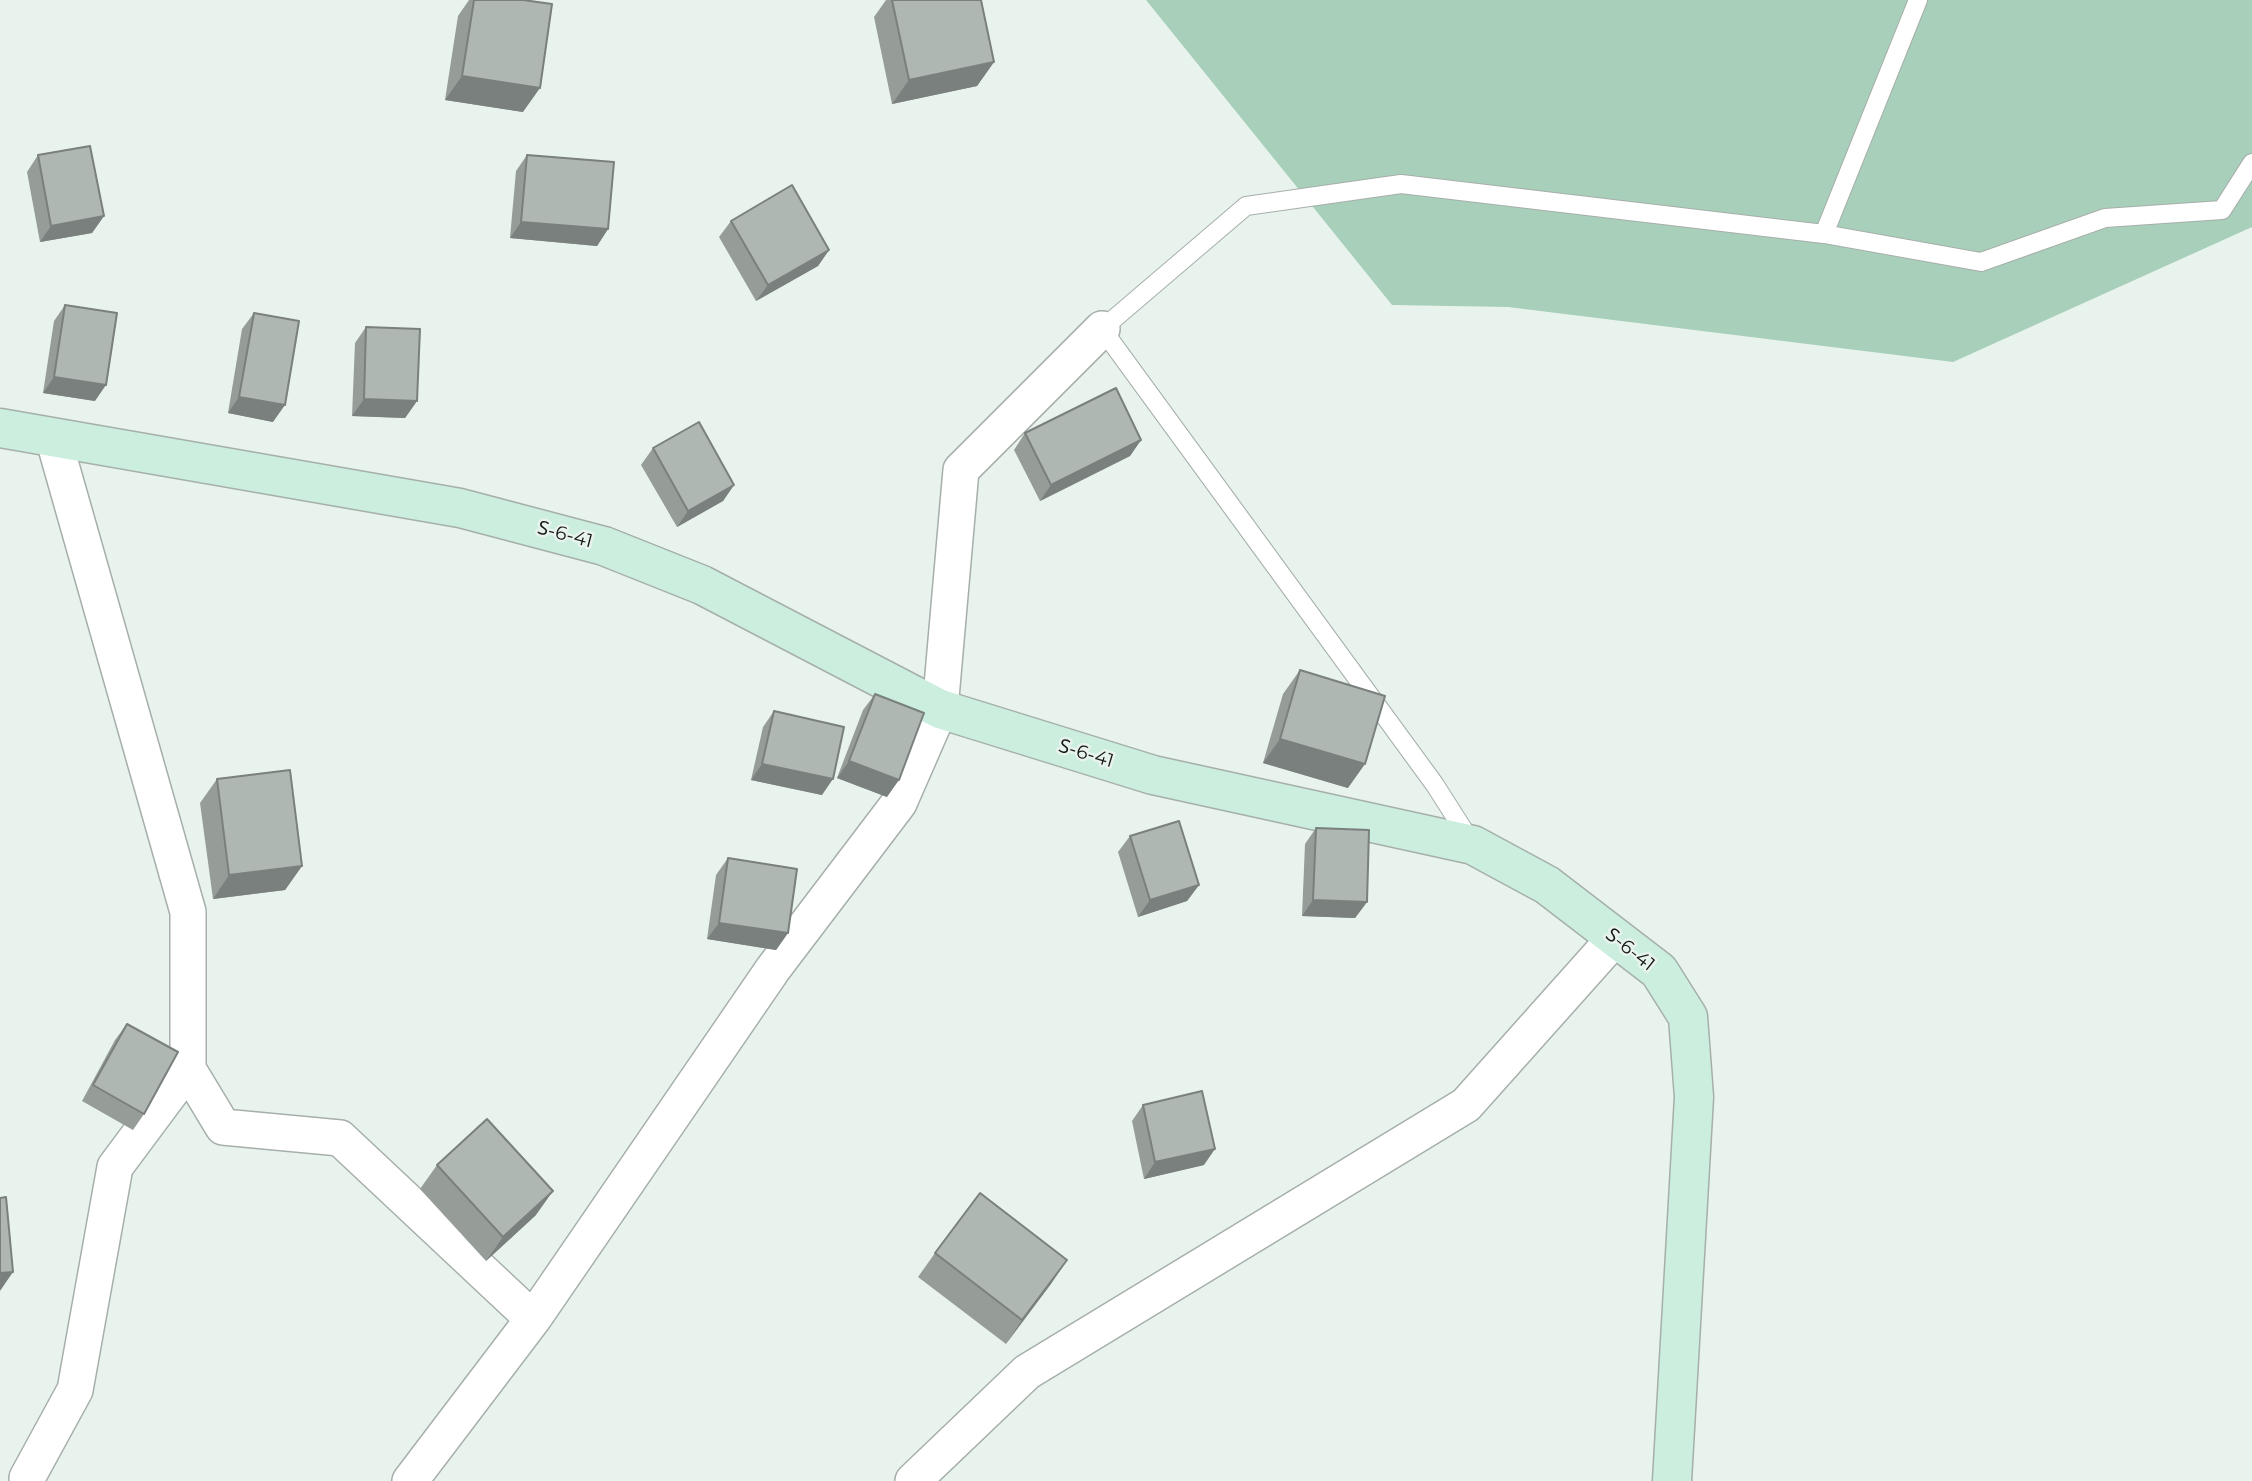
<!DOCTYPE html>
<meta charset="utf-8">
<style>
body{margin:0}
canvas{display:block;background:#e9f3ed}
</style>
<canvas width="2252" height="1481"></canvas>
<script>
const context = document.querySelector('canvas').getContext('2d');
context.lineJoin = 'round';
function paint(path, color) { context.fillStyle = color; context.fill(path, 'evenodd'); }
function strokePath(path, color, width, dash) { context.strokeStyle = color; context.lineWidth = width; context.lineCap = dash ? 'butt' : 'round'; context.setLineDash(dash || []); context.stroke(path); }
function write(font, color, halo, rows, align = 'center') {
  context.font = font + ' Montserrat,"Noto Sans Armenian",sans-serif'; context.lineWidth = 5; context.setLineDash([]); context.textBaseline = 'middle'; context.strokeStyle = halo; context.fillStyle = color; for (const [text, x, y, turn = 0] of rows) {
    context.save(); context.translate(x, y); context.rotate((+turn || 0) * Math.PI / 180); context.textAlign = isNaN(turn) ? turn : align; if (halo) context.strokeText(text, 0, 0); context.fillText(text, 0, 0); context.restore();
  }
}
const green = new Path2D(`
 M 1146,0 L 2252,0 L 2252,227 L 1953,362 L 1508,307 L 1392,305 Z`);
const lane = new Path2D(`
 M 1824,234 L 1918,0
 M 1470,840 L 1435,785 L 1102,329 L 1246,206 L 1401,184 L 1824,234 L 1981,262 L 2105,218 L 2222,210 L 2252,163`);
const street = new Path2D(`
 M 188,1069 L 223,1127 L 340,1138 L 533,1319
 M 27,1478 L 75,1390 L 115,1167 L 188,1069 L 188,912 L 53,437
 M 410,1481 L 533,1319 L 773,969 L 899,803 L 940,709 L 961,470 L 1102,329
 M 913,1481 L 1027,1372 L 1466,1105 L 1615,938`);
const secondary = new Path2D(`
 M 0,428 L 460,508 L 604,546 L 702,585 L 940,709 L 1153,775 L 1473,845 L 1547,885 L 1659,971 L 1688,1017 L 1694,1097 L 1672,1481`);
const wall = new Path2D(`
 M 469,0 L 523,0 L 523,112 L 445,100 L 458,16 Z
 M 886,0 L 981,0 L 994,62 L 977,86 L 892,104 L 874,17 Z
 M 38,155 L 104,216 L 92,233 L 40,242 L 27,172 Z
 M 527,155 L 608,229 L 597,246 L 510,238 L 516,171 Z
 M 731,221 L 829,250 L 818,266 L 756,301 L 719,237 Z
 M 65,305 L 95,401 L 43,393 L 54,321 Z
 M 254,313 L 273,422 L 228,413 L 242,329 Z
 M 366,327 L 417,401 L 405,418 L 352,416 L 355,343 Z
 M 1025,433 L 1141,440 L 1130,456 L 1040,501 L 1014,450 Z
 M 653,448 L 734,485 L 723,501 L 677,527 L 641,465 Z
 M 1300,670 L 1348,788 L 1263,763 L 1283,694 Z
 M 875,694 L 887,797 L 837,778 L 863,710 Z
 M 774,711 L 822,795 L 751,780 L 763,727 Z
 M 217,779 L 302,866 L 285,890 L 213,899 L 200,803 Z
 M 1316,828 L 1367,902 L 1355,918 L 1302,916 L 1305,844 Z
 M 1130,836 L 1199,885 L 1187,901 L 1138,917 L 1118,852 Z
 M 728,858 L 788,933 L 776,950 L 707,939 L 716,875 Z
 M 127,1024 L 144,1114 L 133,1130 L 82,1101 L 115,1040 Z
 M 1143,1105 L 1204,1165 L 1144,1179 L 1132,1121 Z
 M 437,1165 L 536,1215 L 486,1261 L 420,1189 Z
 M 935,1253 L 1067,1260 L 1006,1344 L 918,1277 Z`);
const shadedWall = new Path2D(`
 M 994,62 L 977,86 L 892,104 L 909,80 Z
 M 462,76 L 540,88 L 523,112 L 445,100 Z
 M 104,216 L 92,233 L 40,242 L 51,226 Z
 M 521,222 L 608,229 L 597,246 L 510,238 Z
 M 829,250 L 818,266 L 756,301 L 768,285 Z
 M 54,377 L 106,385 L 95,401 L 43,393 Z
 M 239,397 L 285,405 L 273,422 L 228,413 Z
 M 364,399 L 417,401 L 405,418 L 352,416 Z
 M 1141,440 L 1130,456 L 1040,501 L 1051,485 Z
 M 734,485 L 723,501 L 677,527 L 688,511 Z
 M 1280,739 L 1365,764 L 1348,788 L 1263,763 Z
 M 849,761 L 899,780 L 887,797 L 837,778 Z
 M 762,764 L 833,779 L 822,795 L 751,780 Z
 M 302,866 L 285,890 L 213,899 L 229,875 Z
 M 1199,885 L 1187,901 L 1138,917 L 1150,900 Z
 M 1313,900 L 1367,902 L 1355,918 L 1302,916 Z
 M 719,923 L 788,933 L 776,950 L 707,939 Z
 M 1215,1149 L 1204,1165 L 1144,1179 L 1155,1162 Z
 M 553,1191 L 536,1215 L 486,1261 L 503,1237 Z
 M 1067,1260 L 1051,1284 L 1006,1344 L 1022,1320 Z
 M 13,1272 L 0,1291 L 0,1273 Z`);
const building = new Path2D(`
 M 474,0 L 523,0 L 552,4 L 540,88 L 462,76 Z
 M 892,0 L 981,0 L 994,62 L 909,80 Z
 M 90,146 L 104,216 L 51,226 L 38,155 Z
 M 527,155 L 614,162 L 608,229 L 521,222 Z
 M 792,185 L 829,250 L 768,285 L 731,221 Z
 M 65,305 L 117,313 L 106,385 L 54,377 Z
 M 254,313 L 299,321 L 285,405 L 239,397 Z
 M 366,327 L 420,329 L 417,401 L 364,399 Z
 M 1116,388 L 1141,440 L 1051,485 L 1025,433 Z
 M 699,422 L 734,485 L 688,511 L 653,448 Z
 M 1300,670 L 1385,696 L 1365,764 L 1280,739 Z
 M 875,694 L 924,713 L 899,780 L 849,761 Z
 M 774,711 L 844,727 L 833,779 L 762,764 Z
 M 290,770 L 302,866 L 229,875 L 217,779 Z
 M 1179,821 L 1199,885 L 1150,900 L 1130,836 Z
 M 1316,828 L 1369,830 L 1367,902 L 1313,900 Z
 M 728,858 L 797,869 L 788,933 L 719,923 Z
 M 127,1024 L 178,1052 L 144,1114 L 93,1085 Z
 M 1202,1091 L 1215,1149 L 1155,1162 L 1143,1105 Z
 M 487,1119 L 553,1191 L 503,1237 L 437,1165 Z
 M 980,1193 L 1067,1260 L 1022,1320 L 935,1253 Z
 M 6,1197 L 13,1272 L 0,1273 L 0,1198 Z`);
const streetNames = [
 ["Տ-6-41",565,535,15],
 ["Տ-6-41",1086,754,17],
 ["Տ-6-41",1630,950,38]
];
paint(green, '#a8cfb9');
strokePath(lane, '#a6afaa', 20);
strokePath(street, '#a6afaa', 38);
strokePath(secondary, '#a6afaa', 41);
strokePath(lane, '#fff', 18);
strokePath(street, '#fff', 35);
strokePath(secondary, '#cbeede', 38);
paint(wall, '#969d99');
paint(shadedWall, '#7a807d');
paint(building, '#aeb7b2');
strokePath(building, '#7a807d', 2);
write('19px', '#141715', '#e9f3ed', streetNames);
</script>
